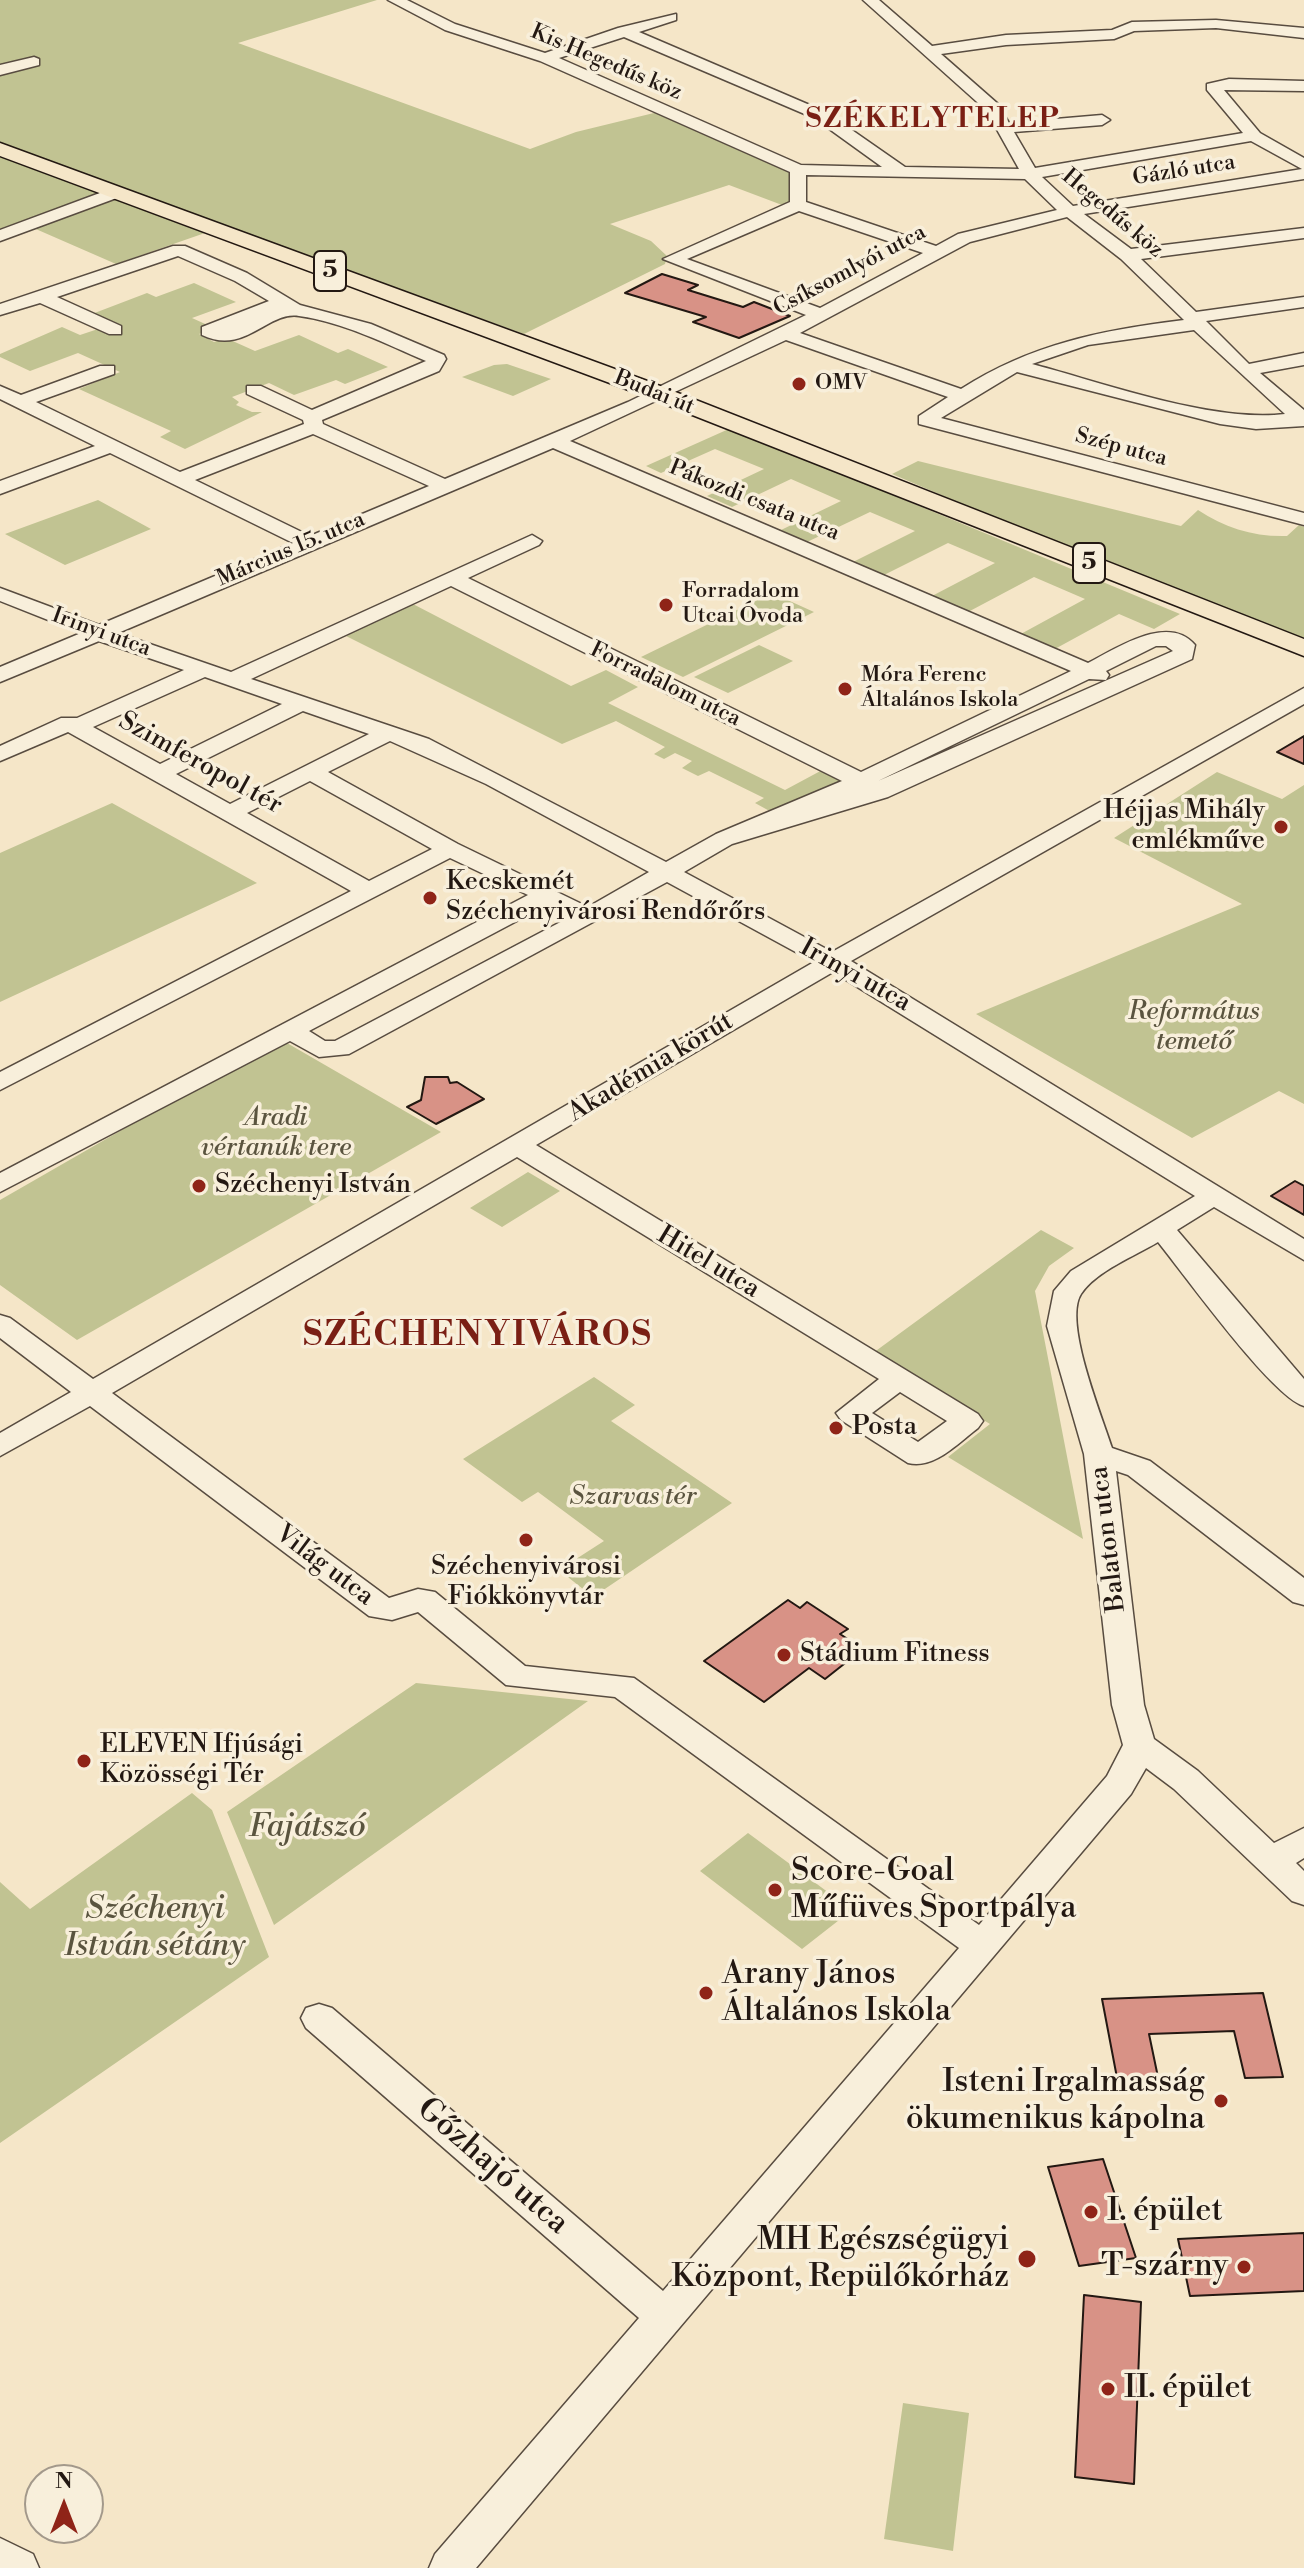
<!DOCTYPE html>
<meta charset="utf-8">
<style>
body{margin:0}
#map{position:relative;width:1304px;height:2568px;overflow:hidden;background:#f5e6c8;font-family:"Libre Bodoni",serif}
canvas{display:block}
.north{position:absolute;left:24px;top:2464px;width:80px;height:80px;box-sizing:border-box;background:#f8efdb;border:2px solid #a3998b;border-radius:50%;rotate:0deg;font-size:22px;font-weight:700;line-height:32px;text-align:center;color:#231812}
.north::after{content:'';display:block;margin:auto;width:28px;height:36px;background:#8f2418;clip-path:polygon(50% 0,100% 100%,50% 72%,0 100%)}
</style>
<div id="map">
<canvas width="1304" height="2568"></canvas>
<div class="north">N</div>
</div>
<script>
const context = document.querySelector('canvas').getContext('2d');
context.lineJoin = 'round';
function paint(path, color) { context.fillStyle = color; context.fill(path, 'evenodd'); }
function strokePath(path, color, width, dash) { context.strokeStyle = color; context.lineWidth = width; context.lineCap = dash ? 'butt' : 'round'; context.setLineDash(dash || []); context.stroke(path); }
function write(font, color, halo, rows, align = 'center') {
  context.font = font + ' "Libre Bodoni",serif'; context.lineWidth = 7; context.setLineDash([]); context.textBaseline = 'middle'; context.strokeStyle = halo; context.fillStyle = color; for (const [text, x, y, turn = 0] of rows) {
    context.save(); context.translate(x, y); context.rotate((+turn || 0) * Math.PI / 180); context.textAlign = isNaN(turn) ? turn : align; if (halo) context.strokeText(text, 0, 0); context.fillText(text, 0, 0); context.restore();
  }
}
const green = new Path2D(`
 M 0,0 L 377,0 L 238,43 L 530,149 L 576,132 L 658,112 L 793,171 L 792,202 L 782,205 L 729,185 L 610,224 L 651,241 L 667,256 L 665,264 L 524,334 L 225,226 L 116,264 L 22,223 L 0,231 Z
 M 194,283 L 236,302 L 192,318 L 214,328 L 199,334 L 214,342 L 226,338 L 255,351 L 299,335 L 338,353 L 348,349 L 388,367 L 345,384 L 336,380 L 294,395 L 269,383 L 232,397 L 239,402 L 236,405 L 252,412 L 262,412 L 185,449 L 160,437 L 171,431 L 79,389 L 120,372 L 78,353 L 30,371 L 0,357 L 0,354 L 62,327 L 80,335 L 98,329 L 111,335 L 122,328 L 92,314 L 147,293 L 156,297 Z
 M 507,364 L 551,379 L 513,396 L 462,377 L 494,365 Z
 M 731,428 L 1180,614 L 1154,629 L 1119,614 L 1053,650 L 1019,635 L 1085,599 L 1034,577 L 968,612 L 932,596 L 995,563 L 948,543 L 884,575 L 853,562 L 915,531 L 870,512 L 807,542 L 781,530 L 841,501 L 791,479 L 732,507 L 707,496 L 764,469 L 715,449 L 661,473 L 646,466 Z
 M 918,461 L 1181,526 L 1198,510 C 1225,528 1254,537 1287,536 L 1299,525 L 1304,527 L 1304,639 L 1049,541 L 892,474 Z
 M 98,500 L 151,529 L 65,565 L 5,534 Z
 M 772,593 L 814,612 L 683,677 L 641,657 Z
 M 411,603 L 571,686 L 606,670 L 638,687 L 608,703 L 785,790 L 826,768 L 850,780 L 775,814 L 755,803 L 764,798 L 709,771 L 698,776 L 682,768 L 692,761 L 675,753 L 664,759 L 654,754 L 665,747 L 616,721 L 562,744 L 342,634 Z
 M 759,645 L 793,661 L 728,693 L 694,677 Z
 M 1217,772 L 1282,799 L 1304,785 L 1304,1104 L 1279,1091 L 1192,1138 L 976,1014 L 1242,904 L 1114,838 Z
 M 112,803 L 257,883 L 0,1002 L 0,853 Z
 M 280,1039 L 441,1132 L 77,1340 L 0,1285 L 0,1200 Z
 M 528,1172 L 560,1191 L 502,1227 L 470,1208 Z
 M 1041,1230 L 1074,1248 L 1049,1266 L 1035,1291 L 1083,1539 L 948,1457 L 990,1424 L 873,1353 Z
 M 594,1377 L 635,1405 L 611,1421 L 732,1503 L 593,1597 L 559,1570 L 604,1541 L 538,1492 L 522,1502 L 463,1459 Z
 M 416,1683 L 588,1701 L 274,1925 L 227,1812 Z
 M 192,1793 L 212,1810 L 269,1957 L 0,2143 L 0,1882 L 30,1909 Z
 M 748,1833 L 852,1910 L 802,1949 L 700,1871 Z
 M 903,2403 L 969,2413 L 953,2551 L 884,2539 Z`);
const building = new Path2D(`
 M 662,274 L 698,285 L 688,290 L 743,307 L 754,302 L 790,316 L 739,338 L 693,322 L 706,317 L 625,293 Z
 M 1304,736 L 1304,764 L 1277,752 Z
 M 425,1077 L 448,1077 L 450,1083 L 457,1082 L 484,1099 L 436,1124 L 407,1107 L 421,1100 Z
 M 1295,1181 L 1304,1186 L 1304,1215 L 1271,1196 Z
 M 788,1600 L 800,1608 L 807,1602 L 848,1629 L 840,1634 L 863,1649 L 825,1679 L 809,1668 L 764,1702 L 704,1661 Z
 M 1263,1993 L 1283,2077 L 1245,2078 L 1234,2031 L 1149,2034 L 1159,2082 L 1118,2083 L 1102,1999 Z
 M 1103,2159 L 1136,2258 L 1079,2266 L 1048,2167 Z
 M 1304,2233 L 1304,2291 L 1190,2296 L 1178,2239 Z
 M 1084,2295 L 1141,2302 L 1134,2484 L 1075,2477 Z`);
const minor = new Path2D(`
 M 388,0 L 407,0 L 455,24 L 545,53 L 618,28 L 676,14 L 676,20 L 639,32 L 826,112 L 905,167 L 1019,169 L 986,110 L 863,0 L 879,0 L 932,46 L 1006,35 L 1112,30 L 1132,22 L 1216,20 L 1304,28 L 1304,38 L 1216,28 L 1134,31 L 1114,39 L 1006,45 L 941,54 L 998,104 L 1009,123 L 1102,115 L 1110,120 L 1102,125 L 1014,132 L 1035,168 L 1243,133 L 1207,90 L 1207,84 L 1229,79 L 1304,81 L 1304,91 L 1224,90 L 1260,133 L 1304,158 L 1304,179 L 1084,214 L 1131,249 L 1304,228 L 1304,238 L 1141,259 L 1196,312 L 1304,297 L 1304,307 L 1206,321 L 1249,364 L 1304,353 L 1304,365 L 1260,373 L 1304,410 L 1304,426 L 1256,429 L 1220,424 L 1017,372 L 941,418 L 1304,513 L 1304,525 L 919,424 L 919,416 L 948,397 L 786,340 L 570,441 L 1088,663 C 1116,649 1168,613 1195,645 L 1192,659 L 888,797 L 732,844 L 684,872 L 832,952 L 1304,688 L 1304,704 L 851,961 L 1304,1239 L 1304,1260 L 1214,1207 L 1177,1230 L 1304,1379 L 1304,1406 C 1272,1397 1184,1274 1158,1242 C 1135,1256 1096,1271 1081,1294 C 1063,1322 1102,1416 1112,1448 L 1150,1461 L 1304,1578 L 1304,1605 L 1293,1602 L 1128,1475 L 1116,1471 L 1144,1705 L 1154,1739 L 1198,1771 L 1274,1843 L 1304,1828 L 1304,1858 L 1296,1863 L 1304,1871 L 1304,1905 L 1292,1901 L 1174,1789 L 1146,1768 L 1131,1794 L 476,2568 L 429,2568 L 435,2554 L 639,2318 L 306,2028 L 301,2018 L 306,2008 L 319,2004 L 332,2008 L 663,2291 L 959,1948 L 615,1697 L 506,1685 L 418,1612 L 392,1620 L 369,1616 L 90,1406 L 0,1456 L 0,1433 L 71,1392 L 0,1338 L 0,1315 L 10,1318 L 93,1379 L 814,962 L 667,882 L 349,1054 L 319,1057 L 290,1041 L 0,1192 L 0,1173 L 528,895 L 450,858 L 0,1090 L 0,1072 L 351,891 L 68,732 L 0,761 L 0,746 L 61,718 L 77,718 L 184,670 L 99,641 L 0,682 L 0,667 L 81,633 L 0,601 L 0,588 L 99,625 L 293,543 L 110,453 L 0,494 L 0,481 L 95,446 L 0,399 L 0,386 L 21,395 L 100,366 L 114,366 L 114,374 L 36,402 L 180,472 L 304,424 L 303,420 L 247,394 L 247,386 L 261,386 L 312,410 L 426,361 C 386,344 343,322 299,316 C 267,311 245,356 202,335 L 202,327 L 269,301 L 235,281 L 178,256 L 57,297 L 121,326 L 121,334 L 109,334 L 40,303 L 0,315 L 0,304 L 173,246 L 185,246 L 247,273 L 300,305 L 371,324 L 444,355 L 446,359 L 439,371 L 322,420 L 323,424 L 445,479 L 628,402 L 806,315 L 663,259 L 790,202 L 790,172 L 540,61 L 445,30 ZM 624,37 L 814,118 L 882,167 L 801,165 L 559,58 ZM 1251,141 L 1302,169 L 1073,206 L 1042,177 ZM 806,175 L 1025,179 L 1057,210 L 958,234 L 936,246 L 806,202 ZM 799,211 L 923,253 L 820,308 L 687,259 ZM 1067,217 L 1121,259 L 1184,320 C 1102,330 1031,344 961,389 L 800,333 L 970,242 ZM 1194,330 L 1285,414 C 1213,423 1104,383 1032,364 L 1088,345 ZM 313,434 L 429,486 L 310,536 L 195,480 ZM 553,448 L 1071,671 L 861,772 L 468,578 L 539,545 L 542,541 L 532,535 L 231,672 L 118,633 ZM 451,586 L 842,781 L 716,834 L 666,862 L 429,739 L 251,679 ZM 1156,646 L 1166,646 L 1173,651 L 878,781 L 1089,679 L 1106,680 L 1109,675 L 1106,671 ZM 205,677 L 282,704 L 160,764 L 93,727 ZM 303,711 L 369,734 L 230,804 L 176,774 ZM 390,741 L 486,784 L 649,872 L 588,907 L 458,844 L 328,772 ZM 310,781 L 432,849 L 369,881 L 247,813 ZM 547,905 L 570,917 L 335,1041 L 325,1041 L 309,1031 ZM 833,972 L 1195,1196 L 1071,1271 L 1054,1291 L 1047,1326 L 1084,1454 L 1112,1705 L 1123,1745 L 1107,1776 L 979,1925 L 634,1678 L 525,1666 L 435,1592 L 418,1589 L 389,1598 L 112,1393 L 517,1157 L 879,1379 L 836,1413 L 841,1420 L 908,1463 C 934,1470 959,1442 978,1428 L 983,1421 L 978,1414 L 536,1145 ZM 900,1392 L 947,1421 L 918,1442 L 872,1413 Z
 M 34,57 L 39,59 L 39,65 L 0,75 L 0,65 Z
 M 116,187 L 124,192 L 122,196 L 0,241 L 0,230 Z
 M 0,2538 L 33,2554 L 39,2568 L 0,2568 Z`);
const major = new Path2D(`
 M 0,143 L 650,382 L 1304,639 L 1304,656 L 634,392 L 0,156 Z`);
const markers = [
 [799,384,8,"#8f2418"],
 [666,605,8,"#8f2418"],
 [845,689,8,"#8f2418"],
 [1281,827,8,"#8f2418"],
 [430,898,8,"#8f2418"],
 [199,1186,8,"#8f2418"],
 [836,1428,8,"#8f2418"],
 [526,1540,8,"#8f2418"],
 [784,1655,8,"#8f2418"],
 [84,1761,8,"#8f2418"],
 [775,1890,8,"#8f2418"],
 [706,1993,8,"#8f2418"],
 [1221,2101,8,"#8f2418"],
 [1091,2212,8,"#8f2418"],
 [1027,2259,10,"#8f2418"],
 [1244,2267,8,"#8f2418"],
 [1108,2389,8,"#8f2418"]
];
const farStreetnames = [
 ["Kis Hegedűs köz",606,63,23],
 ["Gázló utca",1184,171,-9],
 ["Hegedűs köz",1112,214,40],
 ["Csíksomlyói utca",850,271,-28],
 ["Budai út",654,393,22],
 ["Szép utca",1121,448,15],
 ["Pákozdi csata utca",754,501,22],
 ["Március 15. utca",291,550,-23],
 ["Irinyi utca",101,633,20],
 ["Forradalom utca",665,685,26]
];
const farPoinames = [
 ["OMV",815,384],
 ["Forradalom",682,592],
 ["Utcai Óvoda",682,617],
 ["Móra Ferenc",861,676],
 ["Általános Iskola",861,701]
];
const shields = [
 [330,271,32],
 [1089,563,32]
];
const shieldNames = [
 ["5",330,271],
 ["5",1089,563]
];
const streetNames = [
 ["Szimferopol tér",200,764,29],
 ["Irinyi utca",855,976,29],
 ["Akadémia körút",651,1068,-31],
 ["Hitel utca",708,1263,31],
 ["Balaton utca",1109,1539,-97],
 ["Világ utca",324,1566,37]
];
const poiNames = [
 ["Héjjas Mihály",1265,812,"right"],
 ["emlékműve",1265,842,"right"],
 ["Kecskemét",446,883],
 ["Széchenyivárosi Rendőrőrs",446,913],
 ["Széchenyi István",215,1186],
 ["Posta",852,1428],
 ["Széchenyivárosi",526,1568,"center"],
 ["Fiókkönyvtár",526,1598,"center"],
 ["Stádium Fitness",800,1655],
 ["ELEVEN Ifjúsági",100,1746],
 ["Közösségi Tér",100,1776]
];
const parkNames = [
 ["Református",1194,1013],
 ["temető",1194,1043],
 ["Aradi",276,1119],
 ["vértanúk tere",276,1149],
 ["Szarvas tér",633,1498]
];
const farDistrictnames = [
 ["SZÉKELYTELEP",933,120]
];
const nearParknames = [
 ["Fajátszó",307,1828],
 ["Széchenyi",155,1910],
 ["István sétány",155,1947]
];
const nearPoinames = [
 ["Score-Goal",791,1872],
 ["Műfüves Sportpálya",791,1909],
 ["Arany János",722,1975],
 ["Általános Iskola",722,2012],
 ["Isteni Irgalmasság",1205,2083,"right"],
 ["ökumenikus kápolna",1205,2120,"right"],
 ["I. épület",1107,2212],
 ["MH Egészségügyi",1009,2241,"right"],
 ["Központ, Repülőkórház",1009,2278,"right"],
 ["T-szárny",1228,2267,"right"],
 ["II. épület",1124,2389]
];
const nearStreetnames = [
 ["Gőzhajó utca",492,2167,41]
];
const districtNames = [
 ["SZÉCHENYIVÁROS",478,1337]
];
paint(green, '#c1c392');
paint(building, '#d89286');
strokePath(building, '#231812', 2);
strokePath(minor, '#584c40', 3);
strokePath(major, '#231812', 3);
paint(minor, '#f8efdb');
paint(major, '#f5e6c8');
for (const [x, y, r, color] of markers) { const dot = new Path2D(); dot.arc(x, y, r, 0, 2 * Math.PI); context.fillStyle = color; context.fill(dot); strokePath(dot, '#f8efdb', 3); }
write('22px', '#231812', '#f8efdb', farStreetnames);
write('22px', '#231812', '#f8efdb', farPoinames, 'left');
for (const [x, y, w] of shields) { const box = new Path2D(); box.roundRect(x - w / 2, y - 20, w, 40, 6); context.fillStyle = '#f8efdb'; context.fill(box); strokePath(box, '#231812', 2); }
write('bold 24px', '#231812', null, shieldNames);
write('26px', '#231812', '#f8efdb', streetNames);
write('26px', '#231812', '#f8efdb', poiNames, 'left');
write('italic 26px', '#5a543f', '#f8efdb', parkNames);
context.letterSpacing = '2px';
write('bold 28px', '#7a1f14', '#f8efdb', farDistrictnames);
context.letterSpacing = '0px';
write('italic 32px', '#5a543f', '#f8efdb', nearParknames);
write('32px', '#231812', '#f8efdb', nearPoinames, 'left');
write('32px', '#231812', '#f8efdb', nearStreetnames);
context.letterSpacing = '2px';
write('bold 34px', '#7a1f14', '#f8efdb', districtNames);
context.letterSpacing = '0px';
</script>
